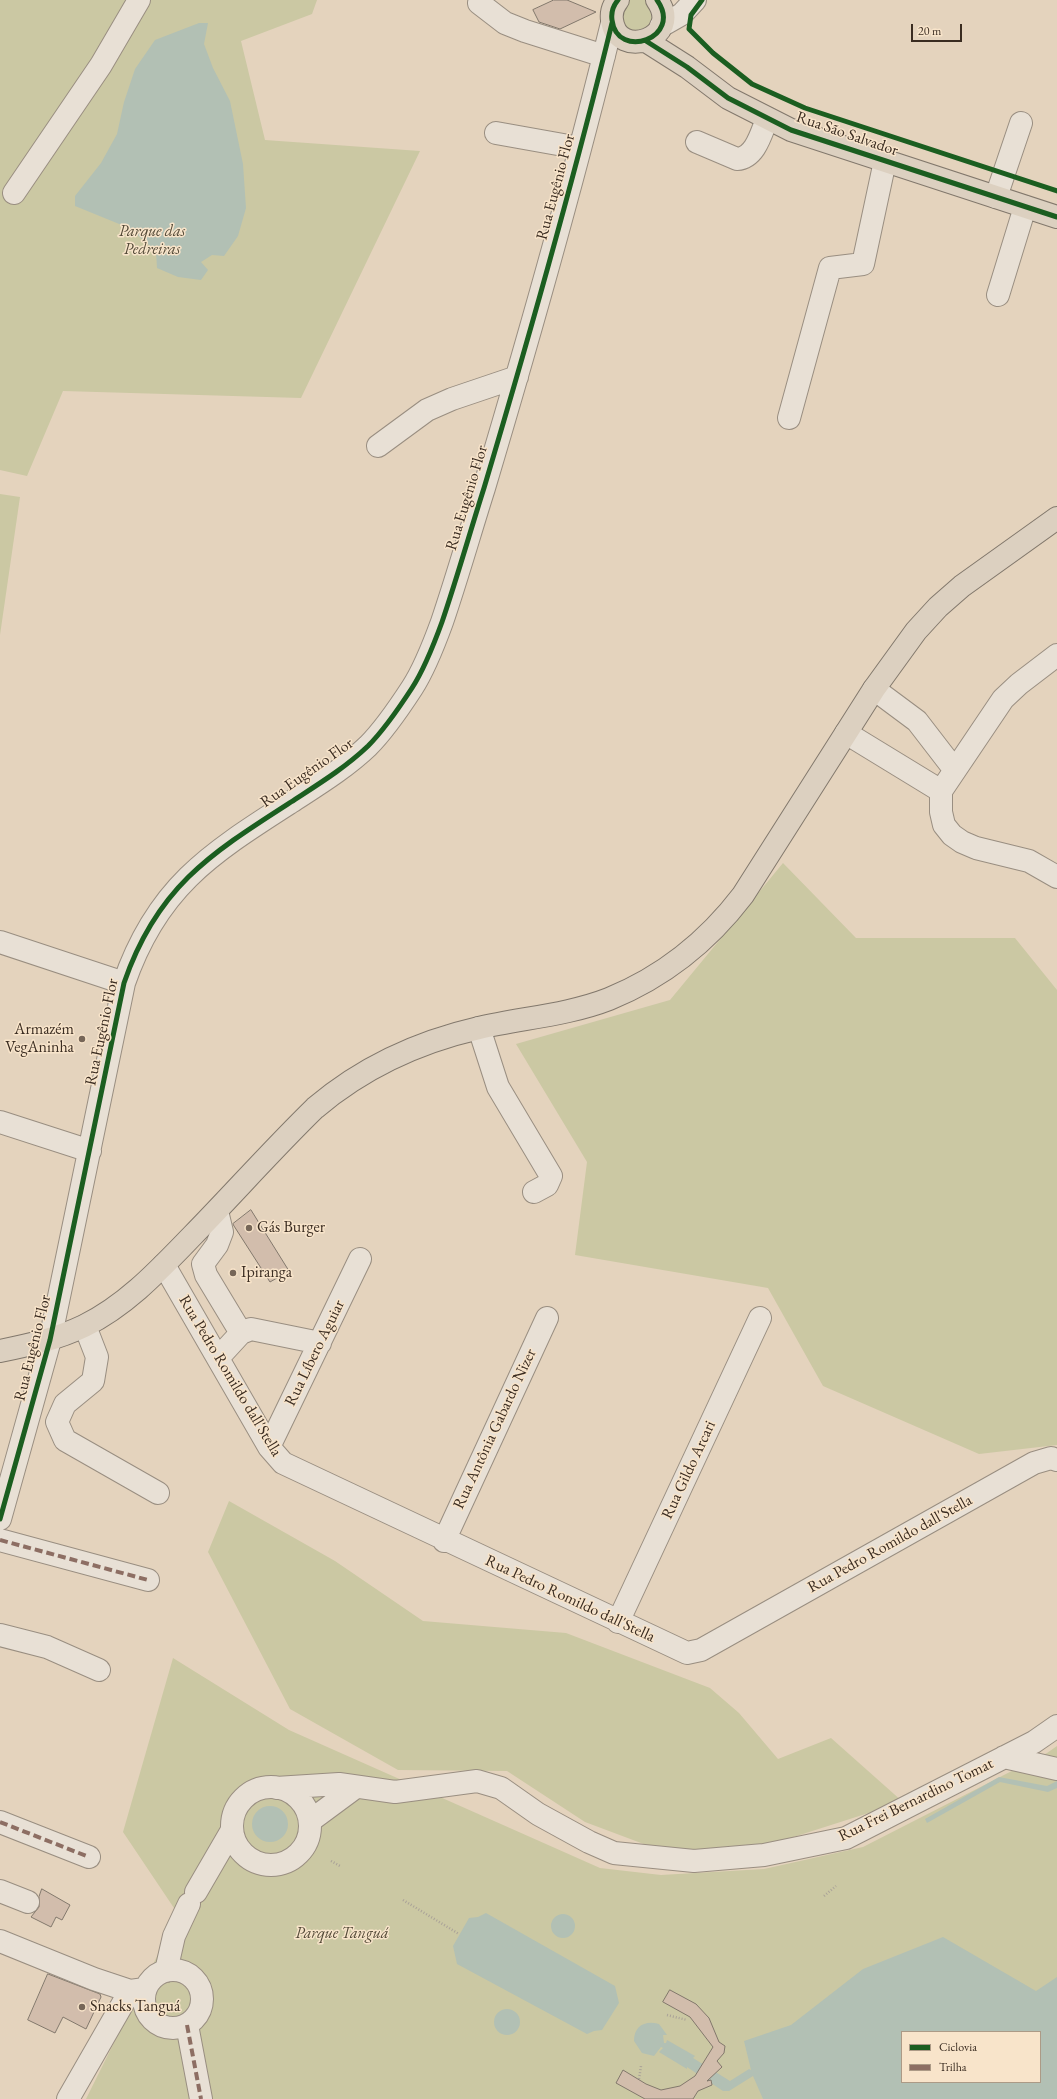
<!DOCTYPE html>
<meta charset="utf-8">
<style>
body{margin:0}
#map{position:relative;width:1057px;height:2099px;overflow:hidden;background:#e4d3bd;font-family:"EB Garamond",serif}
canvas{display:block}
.legend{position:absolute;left:901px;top:2031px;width:140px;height:52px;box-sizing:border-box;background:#f8e4ca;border:1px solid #ac9a86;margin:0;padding:5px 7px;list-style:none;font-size:12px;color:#3a2c21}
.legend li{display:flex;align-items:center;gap:8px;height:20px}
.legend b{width:20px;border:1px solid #ac9a86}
.scale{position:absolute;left:911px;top:24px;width:51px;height:18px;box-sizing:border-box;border:2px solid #3a2c21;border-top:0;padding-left:5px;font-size:12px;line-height:14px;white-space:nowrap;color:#3a2c21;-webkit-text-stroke:3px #f8e4ca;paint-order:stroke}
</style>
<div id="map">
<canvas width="1057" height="2099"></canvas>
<ul class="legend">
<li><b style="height:5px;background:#1b5e20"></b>Ciclovia</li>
<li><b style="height:5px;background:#8d6e63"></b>Trilha</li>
</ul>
<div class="scale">20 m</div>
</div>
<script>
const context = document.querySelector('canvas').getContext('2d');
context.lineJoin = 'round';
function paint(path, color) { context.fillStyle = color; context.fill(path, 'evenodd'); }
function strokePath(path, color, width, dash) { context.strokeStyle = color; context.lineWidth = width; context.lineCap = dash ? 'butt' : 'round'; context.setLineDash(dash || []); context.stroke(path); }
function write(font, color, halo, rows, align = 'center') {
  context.font = font + ' "EB Garamond",serif'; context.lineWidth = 3; context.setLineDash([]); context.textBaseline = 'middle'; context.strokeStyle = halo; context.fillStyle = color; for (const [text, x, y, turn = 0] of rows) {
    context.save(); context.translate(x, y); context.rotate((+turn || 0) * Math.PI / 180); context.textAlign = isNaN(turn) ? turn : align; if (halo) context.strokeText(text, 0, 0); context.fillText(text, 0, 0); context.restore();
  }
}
const green = new Path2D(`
 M 0,0 L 317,0 L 312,14 L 241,41 L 265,140 L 420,151 L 301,398 L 63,391 L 27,476 L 0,470 Z
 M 622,0 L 652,0 L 659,18 L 631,38 L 616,9 Z
 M 0,494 L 20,497 L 0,635 Z
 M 783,863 L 856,938 L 1015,938 L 1057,990 L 1057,1445 L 979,1454 L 823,1386 L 768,1288 L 575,1255 L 587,1162 L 516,1044 L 670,1000 Z
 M 229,1501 L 335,1561 L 423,1621 L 566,1633 L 710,1688 L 739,1713 L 778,1759 L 831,1738 L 903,1802 L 756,1849 L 665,1852 L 585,1822 L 507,1771 L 398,1770 L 290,1709 L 208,1552 Z
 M 173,1658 L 289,1730 L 600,1868 L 661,1875 L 764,1869 L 863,1847 L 1047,1753 L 1057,1746 L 1057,2099 L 86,2099 L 178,1914 L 123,1832 ZM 902,2032 L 1040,2032 L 1040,2082 L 902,2082 Z`);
const water = new Path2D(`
 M 199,23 L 208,23 L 204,44 L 213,68 L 230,101 L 243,164 L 246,208 L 238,236 L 224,256 L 212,255 L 201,262 L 208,270 L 201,280 L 178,277 L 157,268 L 156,251 L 129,228 L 75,206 L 75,196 L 101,163 L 117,134 L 124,102 L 135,69 L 155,40 Z
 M 999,1777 L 1047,1786 L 1057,1781 L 1057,1788 L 1048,1792 L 1000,1782 L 927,1823 L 925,1819 Z
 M252 1824a18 18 0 1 1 36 0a18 18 0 1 1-36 0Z
 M 486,1913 L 615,1986 L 619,2003 L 602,2030 L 594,2031 L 587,2034 L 457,1964 L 453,1946 L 469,1918 L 478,1917 Z
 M551 1926a12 12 0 1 1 24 0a12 12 0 1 1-24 0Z
 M 943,1937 L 1036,1991 L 1057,1977 L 1057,2099 L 763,2099 L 753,2076 L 729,2091 L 723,2091 L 687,2067 L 687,2069 L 659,2052 L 663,2048 L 661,2047 L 654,2056 L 642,2053 L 634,2041 C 634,2026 645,2020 659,2024 L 667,2035 L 663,2035 L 664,2043 L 666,2043 L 667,2040 L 695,2056 L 693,2058 L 730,2081 L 749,2069 L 751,2070 L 744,2041 L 791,2025 L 863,1969 ZM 902,2032 L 1040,2032 L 1040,2082 L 902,2082 Z
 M494 2022a13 13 0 1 1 26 0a13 13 0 1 1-26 0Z`);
const building = new Path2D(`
 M 554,0 L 567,0 L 596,12 L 560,29 L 539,22 L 533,10 Z
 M 251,1210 L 289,1271 L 270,1282 L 234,1226 L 233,1224 Z
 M 42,1889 L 70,1905 L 62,1920 L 56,1917 L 51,1927 L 31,1917 L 39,1907 L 39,1897 Z
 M 48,1974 L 100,1994 L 101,1997 L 86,2029 L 63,2017 L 55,2033 L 28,2020 Z
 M 670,1990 L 696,2004 L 709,2018 L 719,2042 L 725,2046 L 724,2053 L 717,2061 L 722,2067 L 707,2081 L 711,2080 L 712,2085 L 698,2091 L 693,2099 L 645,2099 L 616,2083 L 623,2070 L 646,2084 L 661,2090 L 680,2086 L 695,2076 L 713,2047 L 690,2017 L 663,2002 Z`);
const path = new Path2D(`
 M 331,1861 L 340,1866
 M 824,1896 L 836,1886
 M 403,1900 L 459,1934
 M 667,2015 L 687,2020
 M 639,2079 L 641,2066`);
const minor = new Path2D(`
 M 479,3 L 505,23 L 525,31 L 604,56
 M 661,26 L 682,14 L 695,0
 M 496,133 L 580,148
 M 697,142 L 737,159 C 755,158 761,134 767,119
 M 14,193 L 101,65 L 139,0
 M 996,197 L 1021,123
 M 998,295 L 1025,207
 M 789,418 L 830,268 L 863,264 L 885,161
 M 378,446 L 427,410 L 452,399 L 517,377
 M 1057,655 L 1019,684 L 1003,699 L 941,791 L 941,812 L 944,825 L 952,835 L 962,842 L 976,848 L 1029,861 L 1057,877
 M 874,689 L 917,721 L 954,769
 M 846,733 L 941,791
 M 0,942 L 124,983
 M 479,1028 L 498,1087 L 551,1176 L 547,1185 L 534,1192
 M 0,1122 L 90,1151
 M 217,1211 L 222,1232 L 217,1245 L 203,1264 L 206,1275 L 241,1333
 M 164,1265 L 269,1447 L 283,1463 L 687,1653 L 701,1650 L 1034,1463 L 1051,1458 L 1057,1460
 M 85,1326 L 97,1357 L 93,1381 L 65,1404 L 57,1422 L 65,1440 L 158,1493
 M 218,1358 L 241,1333 L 251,1329 L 320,1343
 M 269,1447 L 360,1259
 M 0,1519 L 50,1340 L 124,983 C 157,887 210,854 291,802 C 317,785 345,768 368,746 C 385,729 399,708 412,688 C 425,668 434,644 442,622 C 457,578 470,532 484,488 C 530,334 574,179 612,23
 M 0,1540 L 148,1580
 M 444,1541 L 547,1318
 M 618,1622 L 760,1318
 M 0,1635 L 47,1647 L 99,1670
 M 1004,1757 L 1057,1769
 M232 1826a39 39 0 1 1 78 0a39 39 0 1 1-78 0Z
 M 276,1788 L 339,1784 L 395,1792 L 477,1781 L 501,1788 L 538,1814 L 589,1842 L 614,1853 L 694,1861 L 764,1855 L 846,1838 L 1034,1742 L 1057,1726
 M 310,1821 L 356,1787
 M 0,1822 L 89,1857
 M 0,1891 L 28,1902
 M 196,1892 L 232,1830
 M 0,1941 L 94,1979 L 130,1991 L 145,1989
 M144 1999a29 29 0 1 1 58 0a29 29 0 1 1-58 0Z
 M 166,1971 L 174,1936 L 189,1904
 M 187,2025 L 201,2099
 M 68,2099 L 130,1991`);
const major = new Path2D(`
 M 618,0 C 613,6 611,13 612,20 C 617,61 684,38 657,0
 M 646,41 L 687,67 L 728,98 L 791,130 L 1057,217
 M 0,1351 C 29,1345 57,1339 84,1326 C 127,1305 160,1269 193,1235 C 234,1193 273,1149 315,1108 C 362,1068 418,1042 479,1028 C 522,1018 568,1015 609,999 C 663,977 708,941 743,895 L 874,689 L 916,631 L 938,607 L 962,586 L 1057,518`);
const quiet = new Path2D(`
 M 0,1540 L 148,1580
 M 0,1822 L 89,1857
 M 187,2025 L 201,2099`);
const cycleway = new Path2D(`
 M 618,0 C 613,6 611,13 612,20 C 617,61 684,38 657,0
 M 702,0 L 691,15 L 689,29 L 713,53 L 752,84 L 805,108 L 1057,191
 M 646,41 L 687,67 L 728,98 L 791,130 L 1057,217
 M 0,1519 L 50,1340 L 124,983 C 157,887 210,854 291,802 C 317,785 345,768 368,746 C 385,729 399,708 412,688 C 425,668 434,644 442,622 C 457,578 470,532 484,488 C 530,334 574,179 612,23`);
const markers = [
 [82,1039,4,"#766658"],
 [249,1228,4,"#766658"],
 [233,1273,4,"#766658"],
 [82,2007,4,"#766658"]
];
const streetNames = [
 ["Rua São Salvador",847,134,19],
 ["Rua Eugênio Flor",556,187,-75],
 ["Rua Eugênio Flor",467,498,-73],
 ["Rua Eugênio Flor",307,773,-35],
 ["Rua Eugênio Flor",102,1032,-78],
 ["Rua Eugênio Flor",33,1348,-76],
 ["Rua Líbero Aguiar",315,1353,-64],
 ["Rua Pedro Romildo dall'Stella",230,1376,59],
 ["Rua Antônia Gabardo Nizer",495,1429,-65],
 ["Rua Gildo Arcari",689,1470,-65],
 ["Rua Pedro Romildo dall'Stella",890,1544,-29],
 ["Rua Pedro Romildo dall'Stella",570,1599,25],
 ["Rua Frei Bernardino Tomat",916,1800,-26]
];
const parkNames = [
 ["Parque das",152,232],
 ["Pedreiras",152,250],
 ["Parque Tanguá",342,1934]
];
const poiNames = [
 ["Armazém",74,1030,"right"],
 ["VegAninha",74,1048,"right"],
 ["Gás Burger",257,1228],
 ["Ipiranga",241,1273],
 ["Snacks Tanguá",90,2007]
];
paint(green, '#cbc8a3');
paint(water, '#b2c0b4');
paint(building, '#d2bdac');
strokePath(building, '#82786c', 1);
strokePath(minor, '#998e81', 24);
strokePath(major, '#82786c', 24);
strokePath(path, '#aaa298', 2.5, [1, 2]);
strokePath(minor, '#e8e0d5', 22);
strokePath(major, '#dcd0c0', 22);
strokePath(quiet, '#8d6e63', 4, [8, 4]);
strokePath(cycleway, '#1b5e20', 5);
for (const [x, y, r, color] of markers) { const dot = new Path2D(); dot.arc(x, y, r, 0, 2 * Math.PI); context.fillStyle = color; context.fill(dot); strokePath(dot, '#f8e4ca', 1.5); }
write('16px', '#3a2c21', '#f8e4ca', streetNames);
write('italic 16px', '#534937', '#f8e4ca', parkNames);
write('16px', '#3a2c21', '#f8e4ca', poiNames, 'left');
</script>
